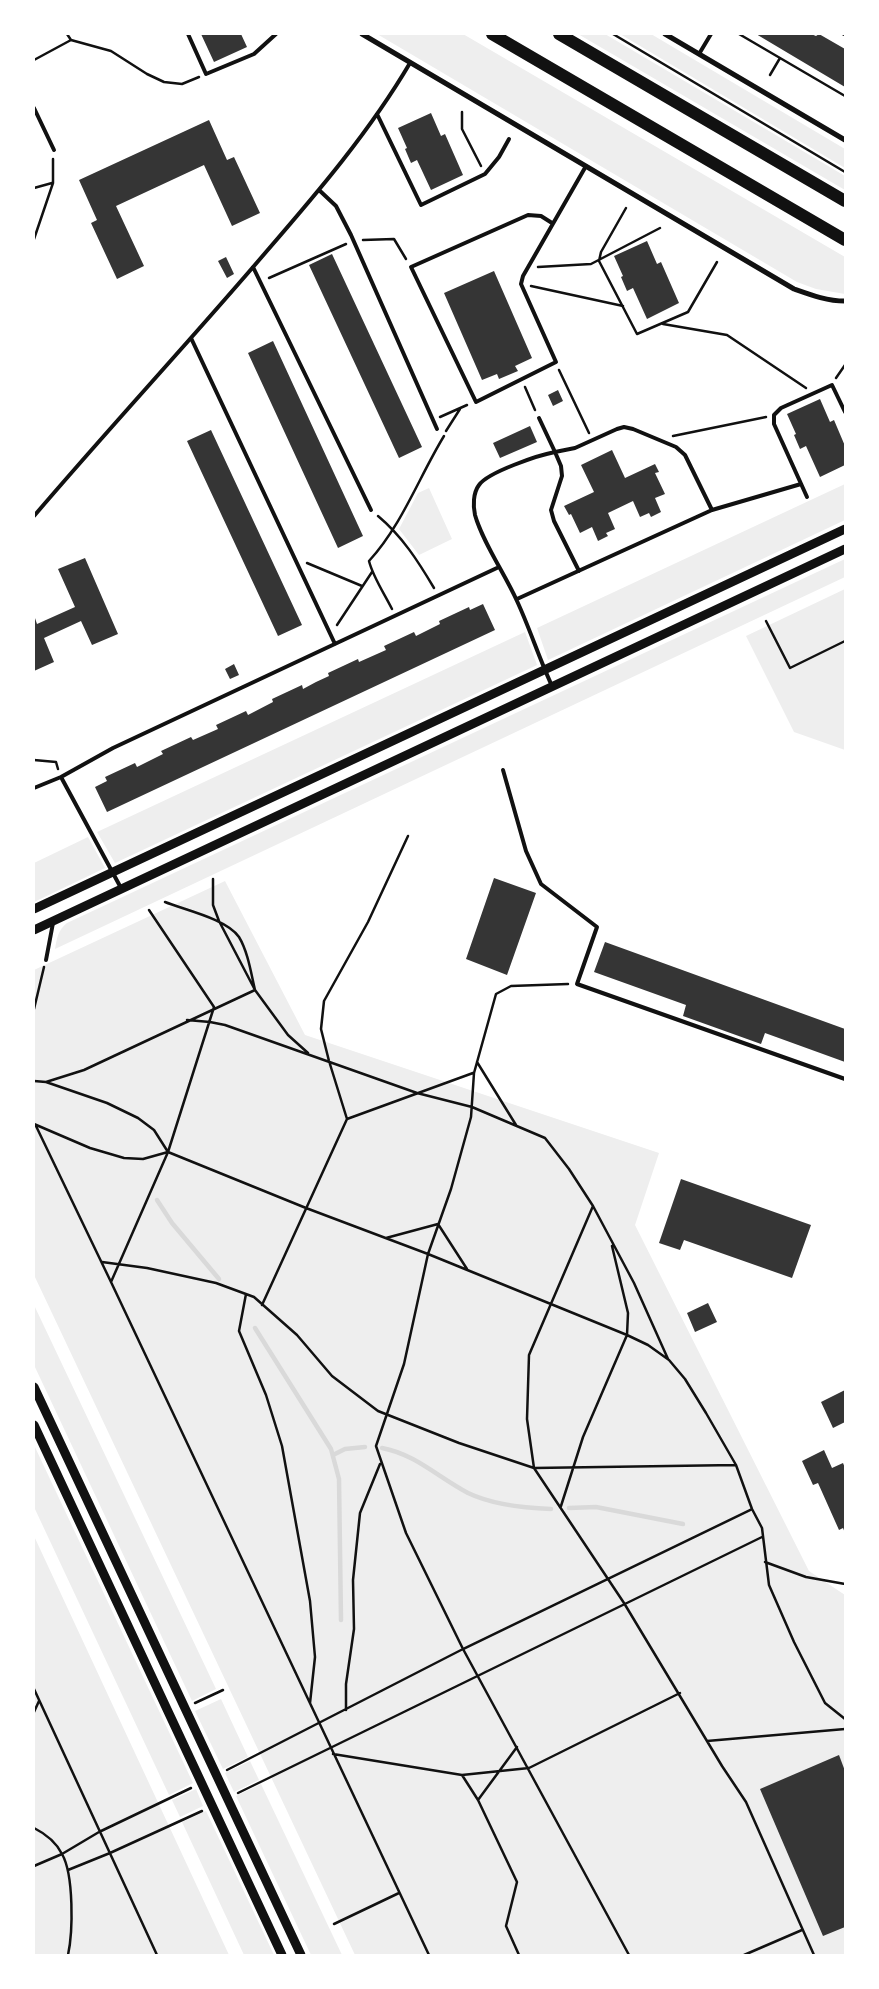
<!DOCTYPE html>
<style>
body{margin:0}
#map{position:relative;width:879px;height:1989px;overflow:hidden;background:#fff;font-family:"Fira Sans Condensed",sans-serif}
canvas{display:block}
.frame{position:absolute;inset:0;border:35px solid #fff;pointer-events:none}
</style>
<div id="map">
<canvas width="879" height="1989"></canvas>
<div class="frame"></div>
</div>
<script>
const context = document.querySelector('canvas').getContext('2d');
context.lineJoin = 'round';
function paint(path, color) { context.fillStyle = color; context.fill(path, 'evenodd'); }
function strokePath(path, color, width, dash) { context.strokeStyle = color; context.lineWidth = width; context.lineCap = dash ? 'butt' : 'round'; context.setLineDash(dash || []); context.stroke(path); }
const green = new Path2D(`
 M 377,34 L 463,34 L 845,257 L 845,294 L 816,289 L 797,282 Z
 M 578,34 L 605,34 L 845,176 L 845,190 Z
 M 620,34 L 651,34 L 845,149 L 845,168 Z
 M 845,484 L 845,520 L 548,660 L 537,628 Z
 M 429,488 L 452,539 L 419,555 L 399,529 L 418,493 Z
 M 845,559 L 845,577 L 55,949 C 57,938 58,930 67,923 Z
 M 845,589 L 845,750 L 794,732 L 746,636 Z
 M 525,632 L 537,665 L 115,863 L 97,832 Z
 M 88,837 L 105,868 L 34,902 L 34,863 Z
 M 225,881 L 305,1035 L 659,1153 L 635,1225 L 809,1571 L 845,1595 L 845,1955 L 355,1955 L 34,1275 L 34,970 Z
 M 34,1305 L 216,1689 L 192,1701 L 34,1365 Z
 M 34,1445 L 193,1783 L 169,1795 L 34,1507 Z
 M 34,1536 L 229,1955 L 34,1955 Z
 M 221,1699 L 248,1757 L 223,1769 L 195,1711 Z
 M 250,1761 L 259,1780 L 234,1792 L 225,1773 Z
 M 261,1784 L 342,1955 L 311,1955 L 236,1796 Z
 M 196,1789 L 203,1806 L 180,1817 L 172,1800 Z
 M 206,1811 L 274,1955 L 244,1955 L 182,1822 Z`);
const stream = new Path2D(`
 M 157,1200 L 172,1223 L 219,1279
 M 255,1328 L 331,1449 L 339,1479 L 341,1620
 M 382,1448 C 415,1454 439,1478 468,1493 C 493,1505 523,1508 551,1509
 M 333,1455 L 345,1449 L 365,1447
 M 569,1508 L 596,1507 L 683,1524`);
const building = new Path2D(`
 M 201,34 L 241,34 L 247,47 L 214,62 Z
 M 756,34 L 811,34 L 816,36 L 819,34 L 845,49 L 845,87 Z
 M 431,113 L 441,136 L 445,134 L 463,175 L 431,190 L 417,160 L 411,163 L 405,149 L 407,148 L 398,128 Z
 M 209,120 L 227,160 L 234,157 L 260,213 L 232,226 L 204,165 L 116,206 L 144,266 L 117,279 L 91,223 L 97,220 L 79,180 Z
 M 647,241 L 657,264 L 661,262 L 679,303 L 647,319 L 633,288 L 627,291 L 621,277 L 623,276 L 614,256 Z
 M 332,254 L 422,447 L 399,458 L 309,265 Z
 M 226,257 L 234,274 L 227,278 L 218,261 Z
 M 494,271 L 532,358 L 515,366 L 518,371 L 499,379 L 497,374 L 482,380 L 444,293 Z
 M 273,341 L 363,536 L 338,548 L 248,353 Z
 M 558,390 L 563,401 L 553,406 L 548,395 Z
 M 820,399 L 830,422 L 834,420 L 845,446 L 845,465 L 820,477 L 806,446 L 800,449 L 794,435 L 796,434 L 787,414 Z
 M 530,426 L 537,442 L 500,458 L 493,443 Z
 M 211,430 L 302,625 L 278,636 L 187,441 Z
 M 612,450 L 625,478 L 655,464 L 659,472 L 655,473 L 665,494 L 655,498 L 661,512 L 651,517 L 649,513 L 640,517 L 633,501 L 608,513 L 615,529 L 606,533 L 608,536 L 598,541 L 592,527 L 580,533 L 571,514 L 569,515 L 564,506 L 594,492 L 581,465 Z
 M 85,558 L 118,634 L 92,645 L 81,621 L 44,638 L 54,662 L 34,671 L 34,615 L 37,624 L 75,607 L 58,569 Z
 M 483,604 L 495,630 L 107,812 L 95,787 L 107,781 L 105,777 L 135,763 L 137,767 L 163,754 L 161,751 L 191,737 L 193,740 L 218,729 L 216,725 L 246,711 L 248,715 L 273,702 L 272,699 L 302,685 L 303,689 L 316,682 L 329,676 L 328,673 L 358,659 L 359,662 L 386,650 L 384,646 L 414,632 L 416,636 L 440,624 L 439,621 L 469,607 L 470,610 Z
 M 234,664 L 239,675 L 230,679 L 225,669 Z
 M 494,878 L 536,893 L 507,975 L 466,959 Z
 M 605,942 L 845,1029 L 845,1062 L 765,1033 L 761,1044 L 683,1016 L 686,1005 L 594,972 Z
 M 681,1179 L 811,1225 L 792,1278 L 684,1240 L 680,1250 L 659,1243 Z
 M 708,1303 L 717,1322 L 695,1332 L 687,1313 Z
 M 845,1390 L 845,1422 L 833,1428 L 821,1402 Z
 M 824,1450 L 832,1468 L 843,1463 L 845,1468 L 845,1533 L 843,1528 L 839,1530 L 818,1483 L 813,1485 L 802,1461 Z
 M 839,1755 L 845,1771 L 845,1927 L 823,1936 L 760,1789 Z`);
const path = new Path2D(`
 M 67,34 L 71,40 L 111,51 L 147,74 L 164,82 L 182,84 L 199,77
 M 613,34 L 845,172
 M 739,34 L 845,96
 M 34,60 L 71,40
 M 770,75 L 780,58
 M 462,112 L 462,129 L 481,166
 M 34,188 L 52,183
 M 626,208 L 601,252 L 599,261 L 637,334 L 688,312 L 717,262
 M 34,239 L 53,183 L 53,159
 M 363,240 L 394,239 L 406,259
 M 538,267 L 591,264 L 660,228
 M 269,278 L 346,244
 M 531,286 L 623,306
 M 663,324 L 727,335 L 806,388
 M 559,370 L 589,433
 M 836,378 L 845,365
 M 525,387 L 535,410
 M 440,417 L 467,405
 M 446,431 L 460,409
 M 673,436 L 766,417
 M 378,516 C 402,536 418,561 434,588
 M 307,563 L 362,586
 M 392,609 C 384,593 373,577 369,561 C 402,525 419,477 444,436
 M 766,621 L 790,668 L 845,641
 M 337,625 L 372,572
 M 34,760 L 56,762 L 58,769
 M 213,879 L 213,905 L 219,921 L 255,990 L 288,1035 L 308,1053
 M 568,984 L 511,986 L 496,994 L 474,1073 L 471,1117 L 451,1189 L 428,1254 L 404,1364 L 376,1446 L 406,1533 L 463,1649 L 629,1955
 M 34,1009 L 44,967
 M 187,1020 L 210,1022 L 225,1025 L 417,1093 L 472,1107 L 545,1138 L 569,1169 L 593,1206 L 634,1283 L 668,1359
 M 477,1062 L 516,1125
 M 34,1081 L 46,1082 L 107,1103 L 138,1118 L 154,1130 L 168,1152 L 306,1208 L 428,1254 L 627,1335 L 648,1345 L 669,1360 L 685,1379 L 706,1413 L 736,1465 L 752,1509 L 762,1528 L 769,1585 L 794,1642 L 825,1703 L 845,1719
 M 46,1082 L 84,1070 L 255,990 C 251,973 248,952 239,937 C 227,919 185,910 165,902
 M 347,1119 L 329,1061 L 321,1029 L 324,1001 L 368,922 L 408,836
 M 34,1124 L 90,1148 L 124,1158 L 143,1159 L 168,1152
 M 36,1126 L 111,1282 L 429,1955
 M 593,1206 L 529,1355 L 527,1419 L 534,1468 L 736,1465
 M 386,1238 L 438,1224 L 467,1269
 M 102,1262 L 147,1268 L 216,1283 L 254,1297 L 297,1335 L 332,1376 L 378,1411 L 459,1443 L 534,1468 L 624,1603 L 722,1766 L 746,1802 L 814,1955
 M 111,1282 L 168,1152 L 214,1007 L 149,910
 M 246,1294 L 239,1331 L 266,1395 L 282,1446 L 310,1601 L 315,1657 L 310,1703
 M 262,1305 L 347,1119 L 473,1073
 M 561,1506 L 583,1437 L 627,1335 L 628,1313 L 612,1246
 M 765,1562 L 806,1577 L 845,1584
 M 34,1689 L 157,1955
 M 195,1703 L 223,1690
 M 346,1710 L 346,1684 L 354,1629 L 353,1580 L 360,1513 L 380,1464
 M 34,1712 L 39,1701
 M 707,1741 L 845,1729
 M 333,1754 L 462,1775 L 529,1768 L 680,1693
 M 227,1770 L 463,1649 L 752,1509
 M 462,1775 L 478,1800 L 517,1882 L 506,1926 L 519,1955
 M 238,1793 L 762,1537
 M 478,1800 L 517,1747
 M 34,1828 C 46,1834 56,1842 62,1854 C 74,1875 73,1932 68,1955
 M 34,1866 L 62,1854 L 99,1832 L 191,1788
 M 68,1870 L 110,1853 L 202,1811
 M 334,1924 L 399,1893
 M 744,1955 L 802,1930`);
const service = new Path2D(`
 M 188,34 L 206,74 L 254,54 L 276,34
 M 844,34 L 845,34
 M 699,54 L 711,34
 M 34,108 L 54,150
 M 377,114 L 421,205 L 485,174 L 499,157 L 509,139
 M 319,190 L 336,206 L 351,235 L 437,429
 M 552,223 L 541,216 L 528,215 L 411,267 L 476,402 L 556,362 L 521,284 L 523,276 L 586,166
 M 253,267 L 371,510
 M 191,338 L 335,644
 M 807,497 L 774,424 L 774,415 L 781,408 L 832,385 L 845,412
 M 712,510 L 801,484
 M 34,516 C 110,427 190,341 266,252 C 318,192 370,131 410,63
 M 517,599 L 712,510 L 685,455 L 676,447 L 633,429 L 624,427 L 617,429 L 575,448 L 555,452 L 539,418
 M 552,686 C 539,658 530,629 517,601 C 505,574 483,543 475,515 C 473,506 473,493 479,485 C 488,472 539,455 555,452 L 561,466 L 562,476 L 551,510 L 554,521 L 579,571
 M 503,770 L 526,851 L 541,884 L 597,927 L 577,984 L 845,1079
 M 61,777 L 121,888
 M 34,788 L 61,777 L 113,748 L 499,567
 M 46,960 L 53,923`);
const minor = new Path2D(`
 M 362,34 L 794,289 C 811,295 827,301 845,301
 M 665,34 L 845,140`);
const tertiary = new Path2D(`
 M 34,909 L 845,529
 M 34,930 L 845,549
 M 34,1387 L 301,1955
 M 34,1425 L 282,1955`);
const primary = new Path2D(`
 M 492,34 L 845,240
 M 559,34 L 845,201`);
paint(green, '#eee');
strokePath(stream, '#d9d9d9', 4.5);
paint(building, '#353535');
strokePath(path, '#111', 2.5);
strokePath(service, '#111', 4);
strokePath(minor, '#111', 5);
strokePath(tertiary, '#111', 9);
strokePath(primary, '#111', 12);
</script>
